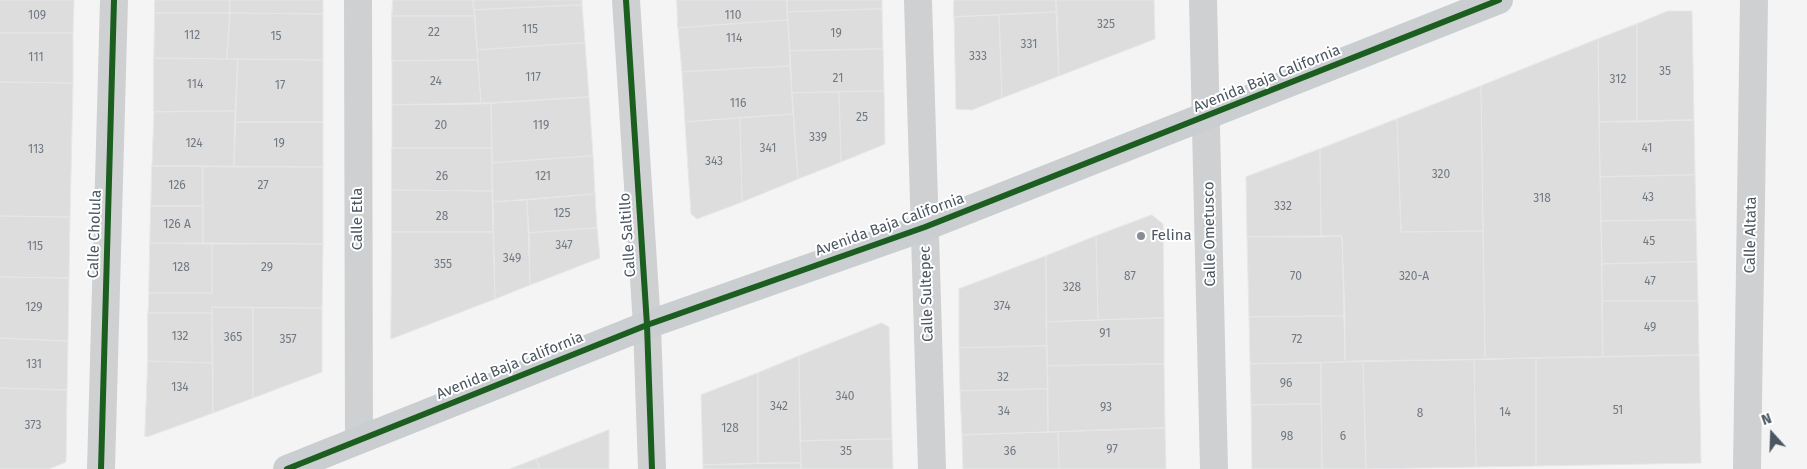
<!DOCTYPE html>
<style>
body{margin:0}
#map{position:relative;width:1807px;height:469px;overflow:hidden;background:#f4f4f4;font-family:"Fira Sans",sans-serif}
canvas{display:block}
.north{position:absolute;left:1747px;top:409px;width:50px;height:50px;-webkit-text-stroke:4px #fff;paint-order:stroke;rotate:340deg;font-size:14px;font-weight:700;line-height:20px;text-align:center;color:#4a5661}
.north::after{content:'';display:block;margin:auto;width:18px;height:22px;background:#4a5661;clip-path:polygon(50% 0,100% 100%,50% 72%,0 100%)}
</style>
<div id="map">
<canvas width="1807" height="469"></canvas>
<div class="north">N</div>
</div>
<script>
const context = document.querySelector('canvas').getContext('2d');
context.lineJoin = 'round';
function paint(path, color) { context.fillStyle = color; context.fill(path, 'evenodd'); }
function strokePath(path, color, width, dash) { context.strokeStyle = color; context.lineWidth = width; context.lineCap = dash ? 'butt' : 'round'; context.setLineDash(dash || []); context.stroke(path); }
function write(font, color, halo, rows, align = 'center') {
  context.font = font + ' "Fira Sans",sans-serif'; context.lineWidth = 4; context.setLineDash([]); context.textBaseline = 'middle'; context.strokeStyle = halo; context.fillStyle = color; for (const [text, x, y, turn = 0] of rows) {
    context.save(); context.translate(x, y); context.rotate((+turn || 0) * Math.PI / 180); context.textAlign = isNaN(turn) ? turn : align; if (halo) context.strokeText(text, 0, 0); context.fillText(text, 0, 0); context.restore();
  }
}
const building = new Path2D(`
 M 0,0 L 74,0 L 73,33 L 0,33 Z
 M 155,0 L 230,0 L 230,13 L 155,13 Z
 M 230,0 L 323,0 L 323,14 L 230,13 Z
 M 393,0 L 473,0 L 475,16 L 392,16 Z
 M 473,0 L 582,0 L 582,5 L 474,10 Z
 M 677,0 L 787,0 L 788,20 L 678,28 Z
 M 787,0 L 882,0 L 882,9 L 787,12 Z
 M 954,0 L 1056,0 L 1057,12 L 954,17 Z
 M 1056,0 L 1154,0 L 1155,39 L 1059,76 Z
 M 582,5 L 585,43 L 477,50 L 474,10 Z
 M 882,9 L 883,49 L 790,51 L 787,12 Z
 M 1668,11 L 1692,11 L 1694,120 L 1637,122 L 1637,24 Z
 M 1057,12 L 1059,76 L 1002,98 L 999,15 Z
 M 155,13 L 230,13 L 227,59 L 154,58 Z
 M 230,13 L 323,14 L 323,60 L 227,59 Z
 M 999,15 L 1002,98 L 972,110 L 956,109 L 954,17 Z
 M 392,16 L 475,16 L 478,60 L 392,61 Z
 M 788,20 L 790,66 L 682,72 L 678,28 Z
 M 1637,24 L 1637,122 L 1599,122 L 1598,39 Z
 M 0,33 L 73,33 L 73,83 L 0,82 Z
 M 1598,39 L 1603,357 L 1485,359 L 1481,86 Z
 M 585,43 L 589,97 L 481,104 L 477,50 Z
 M 883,49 L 884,91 L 792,93 L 790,51 Z
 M 154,58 L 238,59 L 236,111 L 154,112 Z
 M 238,59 L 323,60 L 323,122 L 235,122 Z
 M 478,60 L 481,104 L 392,105 L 392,61 Z
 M 790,66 L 793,114 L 685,122 L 682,72 Z
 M 0,82 L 73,83 L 70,217 L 0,216 Z
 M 1481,86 L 1483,231 L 1401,232 L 1397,119 Z
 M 884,91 L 885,144 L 841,162 L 839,92 Z
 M 839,92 L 841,162 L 798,179 L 792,93 Z
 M 589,97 L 593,156 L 492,163 L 491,103 Z
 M 491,103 L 492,148 L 392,148 L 392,105 Z
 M 236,111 L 234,167 L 152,166 L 154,112 Z
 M 793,114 L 798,179 L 742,202 L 740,118 Z
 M 740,118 L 742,202 L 697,219 L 691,214 L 685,122 Z
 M 1397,119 L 1401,232 L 1483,231 L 1485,359 L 1345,362 L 1342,236 L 1321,237 L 1320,149 Z
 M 1694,120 L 1695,175 L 1600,177 L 1599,122 Z
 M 235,122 L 323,122 L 323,167 L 234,167 Z
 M 392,148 L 492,148 L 492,191 L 392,190 Z
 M 1320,149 L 1321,237 L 1247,237 L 1246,177 Z
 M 593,156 L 595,194 L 493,202 L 492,163 Z
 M 152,166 L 203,166 L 203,206 L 151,206 Z
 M 203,166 L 323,167 L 323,244 L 203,244 Z
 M 1695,175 L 1696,220 L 1601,221 L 1600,177 Z
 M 392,190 L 492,191 L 493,232 L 392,232 Z
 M 595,194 L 597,228 L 529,233 L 527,200 Z
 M 527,200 L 530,285 L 495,299 L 493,202 Z
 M 151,206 L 203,206 L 203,244 L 150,243 Z
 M 1152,215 L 1163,224 L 1164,318 L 1098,320 L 1096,236 Z
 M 0,216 L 70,217 L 69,278 L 0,277 Z
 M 1696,220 L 1697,262 L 1602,264 L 1601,221 Z
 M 597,228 L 600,258 L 530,285 L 529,233 Z
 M 392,232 L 493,232 L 495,299 L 391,339 Z
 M 1096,236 L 1098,320 L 1046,322 L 1046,256 Z
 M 1342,236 L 1345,316 L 1249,317 L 1247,237 Z
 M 150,243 L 212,243 L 212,293 L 149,293 Z
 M 212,243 L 323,244 L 322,308 L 212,307 L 212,313 L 148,313 L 149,293 L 212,293 Z
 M 1046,256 L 1047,346 L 959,348 L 959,289 Z
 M 1697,262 L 1698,301 L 1602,301 L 1602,264 Z
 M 0,277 L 69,278 L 68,341 L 0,338 Z
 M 1602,301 L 1698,301 L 1699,355 L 1603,357 Z
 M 212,307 L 253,308 L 253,398 L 213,413 Z
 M 253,308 L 322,308 L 322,372 L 253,398 Z
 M 148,313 L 212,313 L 213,363 L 148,361 Z
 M 1345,316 L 1345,362 L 1250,364 L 1249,317 Z
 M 1164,318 L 1164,364 L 1047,366 L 1046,322 Z
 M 882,323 L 889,327 L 892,439 L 800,441 L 799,356 Z
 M 0,338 L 68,341 L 67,390 L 0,388 Z
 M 1047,346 L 1048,389 L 960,391 L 959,348 Z
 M 1699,355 L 1701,463 L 1536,466 L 1536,358 Z
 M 799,356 L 801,463 L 758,463 L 758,373 Z
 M 1536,358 L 1536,466 L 1476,467 L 1474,360 Z
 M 1474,360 L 1476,467 L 1366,469 L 1363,361 Z
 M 148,361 L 213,363 L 213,413 L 147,437 L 145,436 Z
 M 1363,361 L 1366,469 L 1322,469 L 1321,363 Z
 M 1321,363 L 1321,404 L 1251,405 L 1250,364 Z
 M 1164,364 L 1165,428 L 1048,432 L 1047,366 Z
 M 758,373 L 758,463 L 703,465 L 701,395 Z
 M 0,388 L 67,390 L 66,462 L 49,469 L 0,469 Z
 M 1048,389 L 1048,432 L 962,435 L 960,391 Z
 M 1321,404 L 1322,469 L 1252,469 L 1251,405 Z
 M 1165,428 L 1166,469 L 1059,469 L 1058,432 Z
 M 609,430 L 609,469 L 540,469 L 536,459 Z
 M 1058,432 L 1059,469 L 963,469 L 962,435 Z
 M 892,439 L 893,469 L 801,469 L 800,441 Z
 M 536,459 L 540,469 L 510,469 Z
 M 801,463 L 801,469 L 703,469 L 703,465 Z`);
const minor = new Path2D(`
 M 358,0 L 359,439
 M 626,0 L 647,325 L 652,469
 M 918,0 L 932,469
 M 1203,0 L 1214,469
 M 101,469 L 114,0
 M 1747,469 L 1754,0`);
const major = new Path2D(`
 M 287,469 L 647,325 L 925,227 L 1499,0`);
const cycleway = new Path2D(`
 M 626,0 L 647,325 L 652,469
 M 101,469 L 114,0
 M 287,469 L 647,325 L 925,227 L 1499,0`);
const markers = [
 [1141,236,5,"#868d94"]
];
const numberNames = [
 ["109",37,16],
 ["110",733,16],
 ["325",1106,25],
 ["115",530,30],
 ["22",434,33],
 ["19",836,34],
 ["112",192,36],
 ["15",276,37],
 ["114",734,39],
 ["331",1029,45],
 ["333",978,57],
 ["111",36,58],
 ["35",1665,72],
 ["117",533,78],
 ["21",838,79],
 ["312",1618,80],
 ["24",436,82],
 ["114",195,85],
 ["17",280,86],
 ["116",738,104],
 ["25",862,118],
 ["20",441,126],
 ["119",541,126],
 ["339",818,138],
 ["124",194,144],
 ["19",279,144],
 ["341",768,149],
 ["41",1647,149],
 ["113",36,150],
 ["343",714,162],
 ["320",1441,175],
 ["26",442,177],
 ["121",543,177],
 ["126",177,186],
 ["27",263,186],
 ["43",1648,198],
 ["318",1542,199],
 ["332",1283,207],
 ["125",562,214],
 ["28",442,217],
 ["126 A",177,225],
 ["45",1649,242],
 ["347",564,246],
 ["115",35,247],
 ["349",512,259],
 ["355",443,265],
 ["128",181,268],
 ["29",267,268],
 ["87",1130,277],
 ["70",1296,277],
 ["320-A",1414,277],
 ["47",1650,282],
 ["328",1072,288],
 ["374",1002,307],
 ["129",34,308],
 ["49",1650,328],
 ["91",1105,334],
 ["132",180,337],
 ["365",233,338],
 ["357",288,340],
 ["72",1297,340],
 ["131",34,365],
 ["32",1003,378],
 ["96",1286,384],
 ["134",180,388],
 ["340",845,397],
 ["342",779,407],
 ["93",1106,408],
 ["51",1618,411],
 ["34",1004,412],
 ["14",1505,413],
 ["8",1420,414],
 ["373",33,426],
 ["128",730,429],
 ["98",1287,437],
 ["6",1343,437],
 ["97",1112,450],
 ["35",846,452],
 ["36",1010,452]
];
const streetNames = [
 ["Avenida Baja California",1267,79,-22],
 ["Calle Etla",358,219,-90],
 ["Avenida Baja California",890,225,-20],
 ["Calle Cholula",95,234,-88],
 ["Calle Ometusco",1210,234,-91],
 ["Calle Saltillo",628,235,-94],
 ["Calle Altata",1751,235,-89],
 ["Calle Sultepec",927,294,-92],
 ["Avenida Baja California",510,366,-22]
];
const poiNames = [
 ["Felina",1151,236]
];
paint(building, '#ddddde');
strokePath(building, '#e5e6e7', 1);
strokePath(minor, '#ced0d2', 28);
strokePath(major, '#caced1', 28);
strokePath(cycleway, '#1b5e20', 6);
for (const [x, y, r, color] of markers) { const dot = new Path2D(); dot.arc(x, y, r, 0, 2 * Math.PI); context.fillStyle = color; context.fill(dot); strokePath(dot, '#fff', 2); }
write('12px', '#707881', null, numberNames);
write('15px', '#4a5661', '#fff', streetNames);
write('15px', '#4a5661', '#fff', poiNames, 'left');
</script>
